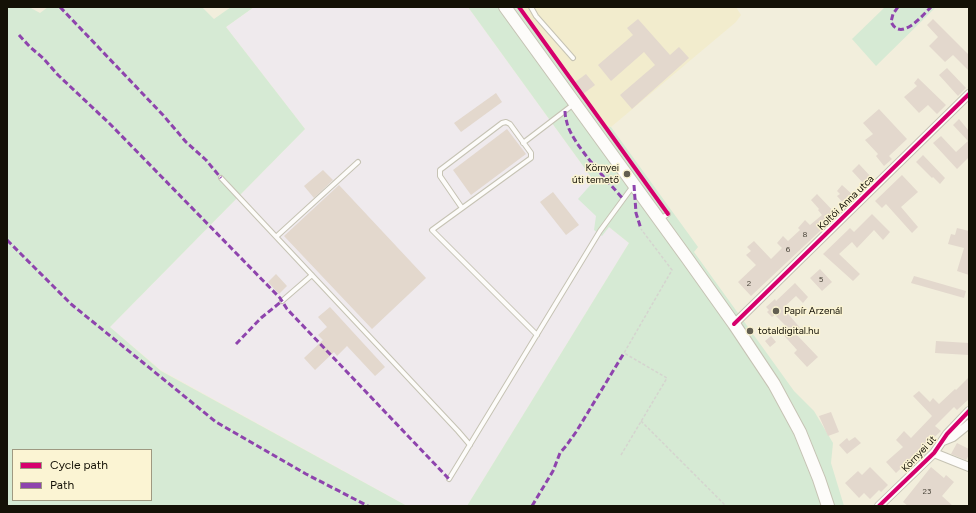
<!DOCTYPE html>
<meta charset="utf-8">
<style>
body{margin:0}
#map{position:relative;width:976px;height:513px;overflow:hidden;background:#f2eedc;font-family:Figtree,sans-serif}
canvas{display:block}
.frame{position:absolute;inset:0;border:8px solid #141106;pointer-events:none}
.legend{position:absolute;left:12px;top:449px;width:140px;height:52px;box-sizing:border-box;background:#fbf4d3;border:1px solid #9f9981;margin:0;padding:5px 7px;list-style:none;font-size:12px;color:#141106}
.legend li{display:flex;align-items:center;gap:8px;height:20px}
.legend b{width:20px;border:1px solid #9f9981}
</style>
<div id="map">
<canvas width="976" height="513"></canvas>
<div class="frame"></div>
<ul class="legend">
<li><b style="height:5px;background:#d6006c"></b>Cycle path</li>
<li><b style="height:5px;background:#8e44ad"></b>Path</li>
</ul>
</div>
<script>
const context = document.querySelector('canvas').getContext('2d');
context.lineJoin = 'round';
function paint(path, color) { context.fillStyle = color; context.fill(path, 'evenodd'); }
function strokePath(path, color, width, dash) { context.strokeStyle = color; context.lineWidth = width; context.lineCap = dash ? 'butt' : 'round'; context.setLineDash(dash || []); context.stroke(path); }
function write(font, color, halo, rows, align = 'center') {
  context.font = font + ' Figtree,sans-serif'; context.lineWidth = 3; context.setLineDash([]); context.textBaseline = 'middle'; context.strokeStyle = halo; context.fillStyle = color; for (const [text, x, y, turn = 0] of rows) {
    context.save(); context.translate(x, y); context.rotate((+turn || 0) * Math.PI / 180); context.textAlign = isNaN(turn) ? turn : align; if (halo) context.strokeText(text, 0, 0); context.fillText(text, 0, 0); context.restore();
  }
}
const built = new Path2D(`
 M 519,7 L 736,7 L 741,15 L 736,22 L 611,127 L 605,126 L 600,122 Z`);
const industrial = new Path2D(`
 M 254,7 L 468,7 L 594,181 L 609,227 L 629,243 L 467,506 L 407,506 L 161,370 L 110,327 L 305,129 L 226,27 Z`);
const green = new Path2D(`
 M 7,7 L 29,7 L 40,13 L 48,7 L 202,7 L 214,19 L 231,7 L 254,7 L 226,27 L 305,129 L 110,327 L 161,371 L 407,506 L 7,506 ZM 13,450 L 151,450 L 151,500 L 13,500 Z
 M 468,7 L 519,7 L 600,122 L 605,126 L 611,127 L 698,247 L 694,252 L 794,391 L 814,411 L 833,443 L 831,463 L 844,506 L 467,506 L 629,243 L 609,227 L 602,236 L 594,230 L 596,216 L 578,199 L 594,181 Z
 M 885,7 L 936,7 L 876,66 L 852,39 Z`);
const building = new Path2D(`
 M 638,19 L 670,55 L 679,47 L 689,58 L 632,109 L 620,95 L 655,65 L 644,52 L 611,81 L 598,65 L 633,35 L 627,28 Z
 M 933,19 L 969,55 L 969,71 L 953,55 L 945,62 L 929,46 L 938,37 L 927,25 Z
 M 947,68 L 966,88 L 958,96 L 939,75 Z
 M 586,74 L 595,85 L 583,94 L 574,83 Z
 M 918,78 L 946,105 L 937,114 L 928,105 L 919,113 L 904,97 L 917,86 L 914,83 Z
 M 496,93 L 502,102 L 461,132 L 454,123 Z
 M 879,109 L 907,139 L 889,156 L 892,159 L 884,166 L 876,156 L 878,154 L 865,140 L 873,134 L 863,123 Z
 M 959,119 L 969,131 L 969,157 L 957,169 L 933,143 L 941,136 L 956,152 L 968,141 L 953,125 Z
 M 507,129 L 526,154 L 471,195 L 453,170 Z
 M 923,155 L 945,178 L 940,184 L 933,177 L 932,178 L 916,162 Z
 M 859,164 L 872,178 L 864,184 L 852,171 Z
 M 323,170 L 333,180 L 314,198 L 304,186 Z
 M 902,175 L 918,192 L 901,207 L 918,227 L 912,233 L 886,204 L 882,208 L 875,201 Z
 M 339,185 L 426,278 L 372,329 L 284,236 Z
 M 842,185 L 854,196 L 845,205 L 837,196 L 840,194 L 837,191 Z
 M 553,192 L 579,225 L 566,235 L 540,202 Z
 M 817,194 L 837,215 L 751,296 L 738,282 L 756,265 L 746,255 L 751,251 L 747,247 L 754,241 L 771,259 L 782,248 L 777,243 L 783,236 L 788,241 L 800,230 L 798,228 L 805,220 L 810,225 L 822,215 L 818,210 L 819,209 L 811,200 Z
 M 872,214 L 890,232 L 883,240 L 874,230 L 857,248 L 852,242 L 839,254 L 860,274 L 853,281 L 823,254 L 850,228 L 854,232 Z
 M 957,228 L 969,231 L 969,275 L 957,271 L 964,248 L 948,244 L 951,234 L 955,235 Z
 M 820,269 L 832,282 L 822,291 L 810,278 Z
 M 276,274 L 287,286 L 279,294 L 268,282 Z
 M 914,276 L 966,291 L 964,298 L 911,283 Z
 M 795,283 L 808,297 L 803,303 L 796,296 L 783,308 L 802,330 L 797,335 L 818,357 L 807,367 L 794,353 L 797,350 L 780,331 L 786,326 L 775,315 L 772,317 L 767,312 L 769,310 L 766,307 L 775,299 L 776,301 Z
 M 330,307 L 385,367 L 375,376 L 347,346 L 337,356 L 334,352 L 315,370 L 304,358 L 323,340 L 318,335 L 327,327 L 318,317 Z
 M 771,336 L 776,342 L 770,347 L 765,341 Z
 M 936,341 L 969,343 L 969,355 L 935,353 Z
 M 969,377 L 969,399 L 957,410 L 954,407 L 935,426 L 941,431 L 922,449 L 926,453 L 918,461 L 913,457 L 896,473 L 886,462 L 903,447 L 896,440 L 904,431 L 911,438 L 932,416 L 913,396 L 919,391 L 930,402 L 933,398 L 939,404 L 955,389 L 956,390 Z
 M 831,412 L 839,432 L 828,436 L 819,416 Z
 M 855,437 L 861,443 L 847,454 L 839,445 L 847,438 L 849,441 Z
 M 957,443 L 969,449 L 969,455 L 966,460 L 951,454 Z
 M 870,467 L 888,485 L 881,492 L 879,490 L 870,499 L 864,493 L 859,498 L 845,483 L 858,471 L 862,475 Z
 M 931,467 L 944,478 L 946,475 L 954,482 L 942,496 L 953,506 L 908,506 L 903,502 Z`);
const path = new Path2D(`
 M 641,421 L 726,506
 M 621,455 L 667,378 L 624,353 L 672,270 L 641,229`);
const lane = new Path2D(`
 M 531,7 L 536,16 L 573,58
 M 523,143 L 574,104
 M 221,178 L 458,431 L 470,445
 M 462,208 L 440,176 L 440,170 L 502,123 L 506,122 L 510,124 L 531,153 L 531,158 L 432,230 L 537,335
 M 660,219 L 668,214
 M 277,236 L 358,162
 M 282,301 L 312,275
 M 449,479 L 600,231 L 633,186`);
const street = new Path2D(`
 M 734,324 L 969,94
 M 943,441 L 953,437 L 969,424
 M 934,453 L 969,467
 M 879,506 L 934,453 L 947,434 L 969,411`);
const secondary = new Path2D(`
 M 505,7 L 687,258 L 734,324 L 774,384 L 800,432 L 819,479 L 828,506`);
const quiet = new Path2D(`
 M 60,7 L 163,115 L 186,142 L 206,160 L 221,178
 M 898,7 L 893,14 L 891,22 C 901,42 922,16 931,7
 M 19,35 L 30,47 L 43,58 L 58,75 L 110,124 L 280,298 L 287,309 L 449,479
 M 565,111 C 565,115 566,119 567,123 C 572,144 608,181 623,199
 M 634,185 L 636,213 L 641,229
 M 7,240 L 71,304 L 216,422 L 306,474 L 368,506
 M 236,344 L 261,318 L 282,301
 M 532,506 L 553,471 L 560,453 L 566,446 L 576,432 L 624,353`);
const cycleway = new Path2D(`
 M 519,7 L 668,214
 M 734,324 L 969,94
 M 879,506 L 934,453 L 947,434 L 969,411`);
const markers = [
 [627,174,4,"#625e51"],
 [776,311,4,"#625e51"],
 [750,331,4,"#625e51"]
];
const numberNames = [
 ["8",805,235],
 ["6",788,250],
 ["5",821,280],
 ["2",749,284],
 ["23",927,492]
];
const poiNames = [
 ["Környei",619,168,"right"],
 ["úti temető",619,180,"right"],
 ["Papír Arzenál",784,311],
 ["totaldigital.hu",758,331]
];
const streetNames = [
 ["Koltói Anna utca",846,203,-44],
 ["Környei út",919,454,-47]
];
paint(built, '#f2eccd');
paint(industrial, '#efeaed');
paint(green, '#d6ead4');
paint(building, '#e3d8cd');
strokePath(lane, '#c6c3b4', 6);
strokePath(street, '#c6c3b4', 10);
strokePath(secondary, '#c6c3b4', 14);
strokePath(path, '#d5d4cf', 1.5, [3, 2]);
strokePath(lane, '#fdfcfa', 4);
strokePath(street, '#fdfcfa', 8);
strokePath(secondary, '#fdfcfa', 12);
strokePath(quiet, '#8e44ad', 3, [6, 3]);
strokePath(cycleway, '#d6006c', 4);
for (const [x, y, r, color] of markers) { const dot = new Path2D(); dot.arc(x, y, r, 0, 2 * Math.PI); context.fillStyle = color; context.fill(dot); strokePath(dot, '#fbf4d3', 1.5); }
write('8px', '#494439', null, numberNames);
write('10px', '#141106', '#fbf4d3', poiNames, 'left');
write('10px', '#141106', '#fbf4d3', streetNames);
</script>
